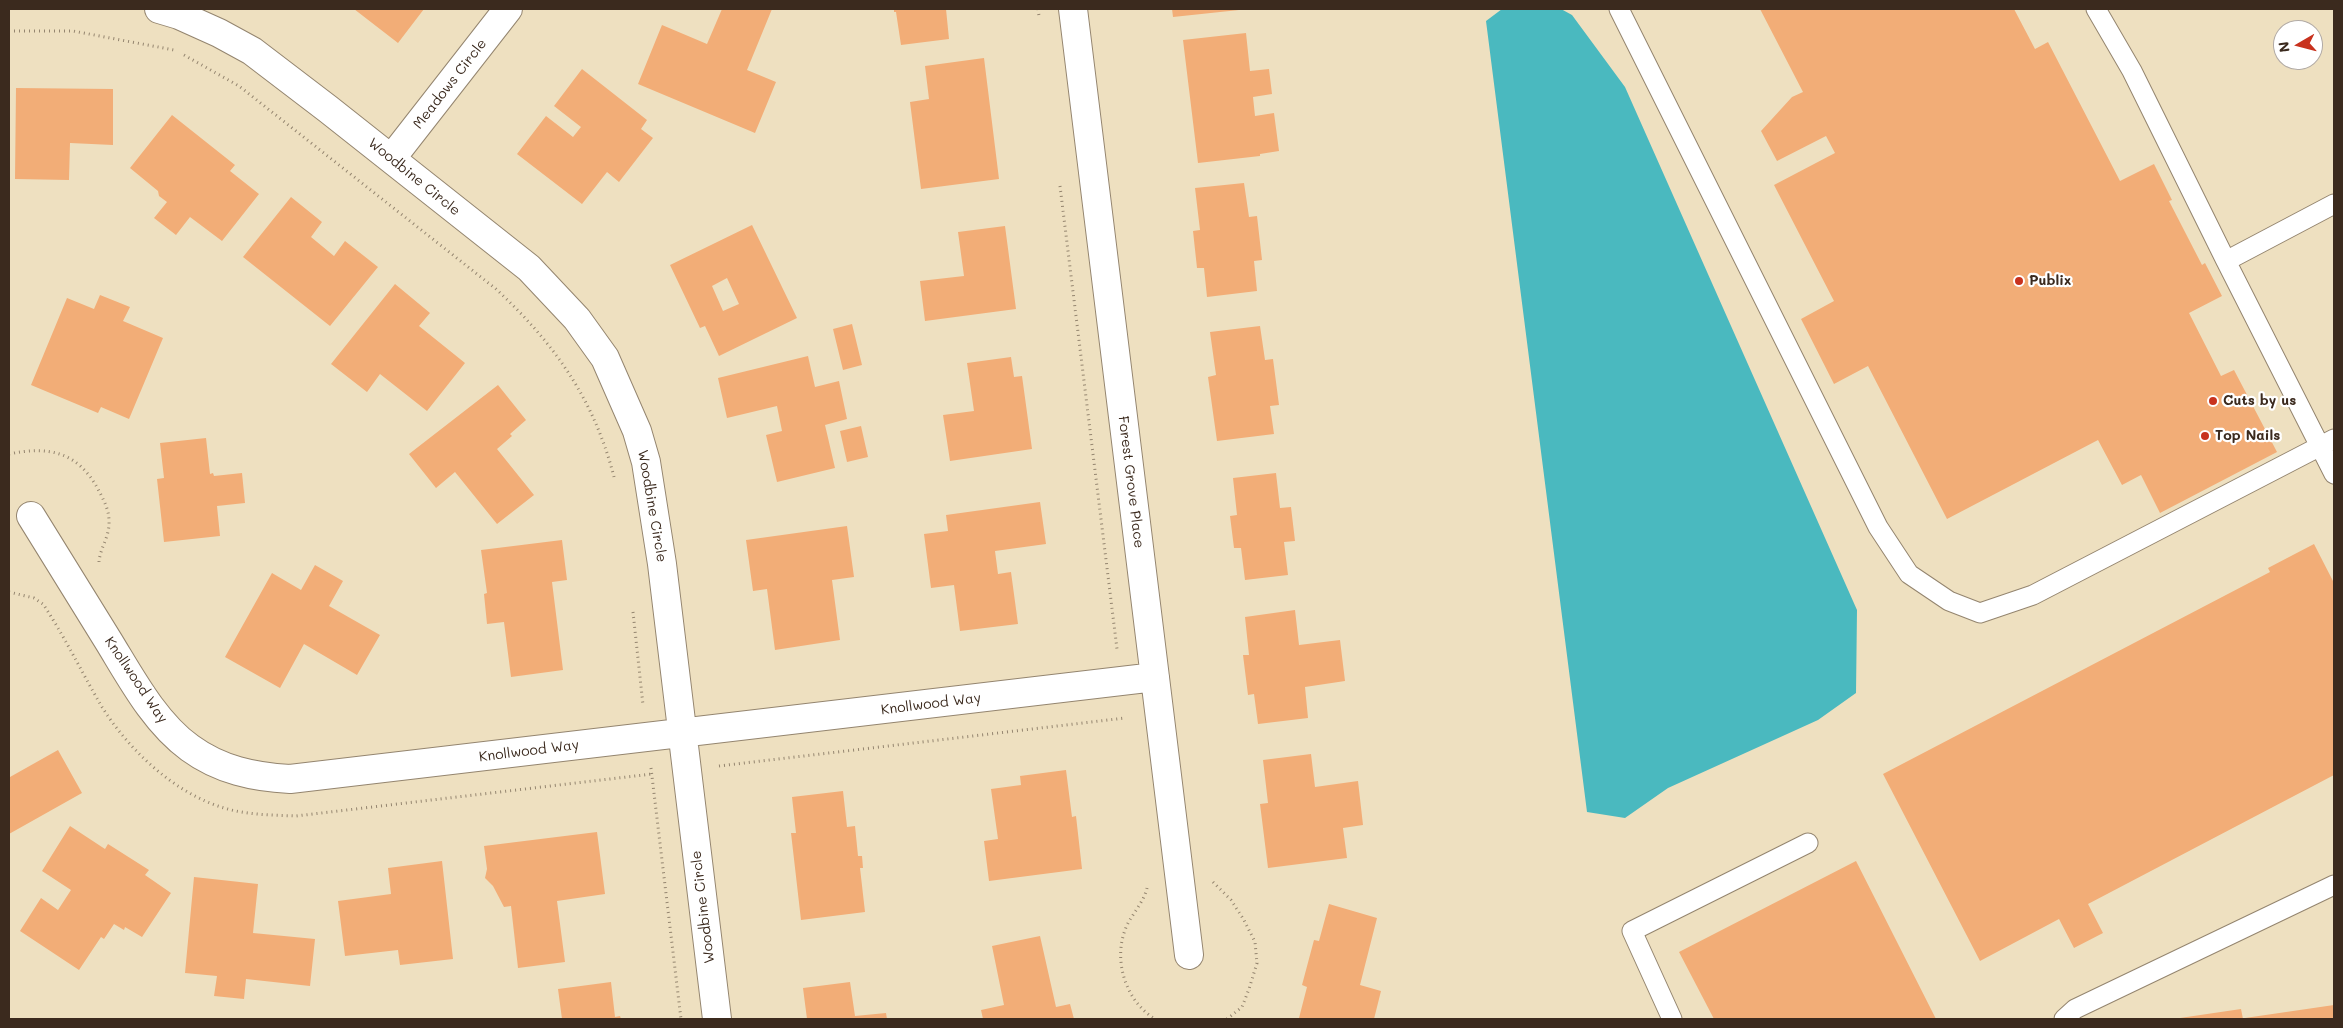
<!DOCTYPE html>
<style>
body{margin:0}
#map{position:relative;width:2343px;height:1028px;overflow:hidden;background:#eee0c0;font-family:Mali,sans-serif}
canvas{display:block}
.frame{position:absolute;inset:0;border:10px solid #3b2a1e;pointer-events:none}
.north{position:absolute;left:2273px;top:20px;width:50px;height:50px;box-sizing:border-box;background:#fff;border:1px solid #b1aaa5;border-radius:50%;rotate:262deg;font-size:14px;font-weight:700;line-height:20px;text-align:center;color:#3b2a1e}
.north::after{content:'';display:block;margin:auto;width:18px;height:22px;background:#c8321e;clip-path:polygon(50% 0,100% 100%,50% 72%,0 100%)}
</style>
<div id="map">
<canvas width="2343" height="1028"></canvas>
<div class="frame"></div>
<div class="north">N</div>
</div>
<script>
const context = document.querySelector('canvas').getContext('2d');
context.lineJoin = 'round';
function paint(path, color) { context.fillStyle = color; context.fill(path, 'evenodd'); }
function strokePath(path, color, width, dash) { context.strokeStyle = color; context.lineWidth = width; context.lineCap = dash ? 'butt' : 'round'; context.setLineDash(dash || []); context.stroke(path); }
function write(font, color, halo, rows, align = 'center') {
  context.font = font + ' Mali,sans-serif'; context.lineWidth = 4.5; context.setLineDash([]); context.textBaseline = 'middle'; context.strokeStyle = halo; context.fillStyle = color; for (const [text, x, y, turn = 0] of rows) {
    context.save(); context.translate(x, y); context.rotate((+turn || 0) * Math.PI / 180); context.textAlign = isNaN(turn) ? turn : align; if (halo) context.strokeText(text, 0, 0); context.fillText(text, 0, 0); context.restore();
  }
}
const water = new Path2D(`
 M 1502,9 L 1561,9 L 1572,15 L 1625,87 L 1857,610 L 1856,693 L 1818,720 L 1668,788 L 1625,818 L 1587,812 L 1486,21 Z`);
const building = new Path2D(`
 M 354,9 L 424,9 L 398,43 Z
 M 722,9 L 772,9 L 747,70 L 776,82 L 755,133 L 638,84 L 662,25 L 707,44 Z
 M 894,9 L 946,9 L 949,39 L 901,45 L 896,12 L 894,12 Z
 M 1172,9 L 1239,9 L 1239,10 L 1173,17 Z
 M 1760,9 L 2014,9 L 2035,49 L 2048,42 L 2120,181 L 2154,164 L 2172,200 L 2169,201 L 2202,265 L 2205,263 L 2222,296 L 2189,313 L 2221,376 L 2234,370 L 2277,452 L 2160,513 L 2141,475 L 2122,485 L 2098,440 L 1947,519 L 1868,366 L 1834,384 L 1801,319 L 1834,301 L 1774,185 L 1835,153 L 1826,136 L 1777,161 L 1761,131 L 1792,97 L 1803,92 Z
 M 1246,33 L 1250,71 L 1269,69 L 1272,94 L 1253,97 L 1255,116 L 1274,113 L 1279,151 L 1260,154 L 1260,156 L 1198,163 L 1183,40 Z
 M 984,58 L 999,179 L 921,189 L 910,102 L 929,99 L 925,66 Z
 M 582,69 L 647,120 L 641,129 L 653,138 L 619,182 L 607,172 L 582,204 L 517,154 L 546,116 L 573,137 L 581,127 L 554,106 Z
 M 16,88 L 113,89 L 113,145 L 70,143 L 69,180 L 15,179 Z
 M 172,115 L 235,165 L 230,171 L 259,194 L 222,241 L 190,217 L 176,235 L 154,218 L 167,202 L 159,196 L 158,191 L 130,168 Z
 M 1244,183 L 1249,217 L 1257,216 L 1262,260 L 1254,261 L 1257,291 L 1207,297 L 1204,268 L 1197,268 L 1193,231 L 1200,230 L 1195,188 Z
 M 291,197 L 322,222 L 311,237 L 334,256 L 345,241 L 378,267 L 330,326 L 243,257 Z
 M 752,225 L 797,318 L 719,356 L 705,326 L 700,328 L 670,265 ZM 727,278 L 739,304 L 723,311 L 712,286 Z
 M 1005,226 L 1016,309 L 925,321 L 920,281 L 964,276 L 958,232 Z
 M 395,284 L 430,313 L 419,326 L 465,363 L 427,411 L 380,374 L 367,392 L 331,364 Z
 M 100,295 L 130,307 L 123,321 L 163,338 L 129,419 L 101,407 L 98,413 L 31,385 L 67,298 L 94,309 Z
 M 852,324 L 862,365 L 843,370 L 833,329 Z
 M 1260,326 L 1265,360 L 1273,359 L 1279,405 L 1270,406 L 1274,434 L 1217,441 L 1208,377 L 1216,375 L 1210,332 Z
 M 808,356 L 815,387 L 839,381 L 847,419 L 825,425 L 835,468 L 777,482 L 766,435 L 782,431 L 777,406 L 727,418 L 718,378 Z
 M 1011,357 L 1014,377 L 1022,376 L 1032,449 L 950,461 L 943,415 L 974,411 L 967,363 Z
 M 498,385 L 526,420 L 510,434 L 512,436 L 497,449 L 534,495 L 497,524 L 455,472 L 436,488 L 409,454 Z
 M 861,426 L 868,457 L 847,462 L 840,431 Z
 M 206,438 L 210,474 L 213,473 L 214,476 L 242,473 L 245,503 L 217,506 L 220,536 L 164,542 L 157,479 L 164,478 L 160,443 Z
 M 1276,473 L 1280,508 L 1291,507 L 1295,541 L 1284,542 L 1288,575 L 1245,580 L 1241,548 L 1234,548 L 1230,516 L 1237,515 L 1233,478 Z
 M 1040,502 L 1046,544 L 995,551 L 998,574 L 1011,572 L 1018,624 L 960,631 L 954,585 L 931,588 L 924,534 L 948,531 L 946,515 Z
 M 847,526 L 854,577 L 832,580 L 840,640 L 775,650 L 767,589 L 753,591 L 746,540 Z
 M 562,540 L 567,580 L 552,582 L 563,670 L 511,677 L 504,622 L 487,624 L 484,594 L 487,593 L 481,550 Z
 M 2314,544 L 2334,583 L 2334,775 L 2088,904 L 2103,933 L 2074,948 L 2059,919 L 1980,961 L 1883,774 L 2270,572 L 2268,568 Z
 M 315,565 L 343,581 L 329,606 L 380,635 L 357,675 L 304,644 L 280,688 L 225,657 L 272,573 L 301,590 Z
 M 1295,610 L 1299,645 L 1340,640 L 1345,681 L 1305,687 L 1308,718 L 1258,724 L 1254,694 L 1248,695 L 1243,655 L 1249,655 L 1245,617 Z
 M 58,750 L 82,793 L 9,834 L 9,774 L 10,777 Z
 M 1311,754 L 1315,787 L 1358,781 L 1363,825 L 1343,828 L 1347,858 L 1268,868 L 1260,804 L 1268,803 L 1263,760 Z
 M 1066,770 L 1072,817 L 1076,816 L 1082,869 L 989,881 L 984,841 L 998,839 L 991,789 L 1021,785 L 1020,776 Z
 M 843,791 L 847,827 L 855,826 L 858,856 L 862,856 L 863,868 L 860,868 L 865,912 L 801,920 L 791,833 L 796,833 L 792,797 Z
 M 70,826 L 105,849 L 108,844 L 149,870 L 145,875 L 171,893 L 142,937 L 125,927 L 124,930 L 114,924 L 104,939 L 101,937 L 79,970 L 20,931 L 41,898 L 58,910 L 71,890 L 42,871 Z
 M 597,832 L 605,894 L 557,901 L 565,962 L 518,968 L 511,906 L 504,907 L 493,886 L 485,878 L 487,869 L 484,846 Z
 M 442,861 L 453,959 L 400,965 L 398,950 L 345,956 L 338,901 L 391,894 L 388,868 Z
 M 1856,861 L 1936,1019 L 1714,1019 L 1679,952 Z
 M 194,877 L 258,884 L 253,933 L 315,939 L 310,986 L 246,979 L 244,999 L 214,996 L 217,976 L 185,973 Z
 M 1329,904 L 1377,918 L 1360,985 L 1381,991 L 1374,1019 L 1299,1018 L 1307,987 L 1302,985 L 1314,940 L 1319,941 Z
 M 1040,936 L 1056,1007 L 1070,1004 L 1074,1019 L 983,1019 L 981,1010 L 1004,1005 L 992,946 Z
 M 611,982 L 615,1017 L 620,1016 L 621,1019 L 562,1019 L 558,989 Z
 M 850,982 L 855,1016 L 886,1013 L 887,1019 L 807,1019 L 803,988 Z
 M 2334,1005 L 2334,1019 L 2245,1019 L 2245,1018 Z
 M 2241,1009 L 2243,1019 L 2180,1019 L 2180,1018 Z`);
const path = new Path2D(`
 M 1038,9 L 1039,16
 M 9,31 L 73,31 L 174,50
 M 184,55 L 239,86 L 496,289 C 554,343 594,399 614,477
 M 1060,186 L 1117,649
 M 9,454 C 48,446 77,451 98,489 C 103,499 109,509 109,521 C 110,536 100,548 99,562
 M 9,592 L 34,598 L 43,604 C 65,637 82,673 102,707 C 129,750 174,793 224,808 C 247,815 272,815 296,816 L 652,774
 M 633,612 L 643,705
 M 719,766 L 1125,718
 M 651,768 L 681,1019
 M 1213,882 L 1231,900 L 1244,920 L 1255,942 L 1257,963 L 1249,989 L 1242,1007 L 1227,1019
 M 1147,888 C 1143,905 1129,916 1124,933 C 1114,964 1127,1002 1155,1019`);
const service = new Path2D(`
 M 1619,9 L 1878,527 L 1909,574 L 1949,601 L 1980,613 L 2033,595 L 2334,439
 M 2096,9 L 2132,71 L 2226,261 L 2334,204
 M 2226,261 L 2334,474
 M 1672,1019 L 1632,931 L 1808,843
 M 2064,1019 L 2075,1009 L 2334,885`);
const minor = new Path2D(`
 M 159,9 L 179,15 L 219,33 L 252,51 L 328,109 L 529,268 L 577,319 L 605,358 L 637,431 L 646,462 L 662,564 L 717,1019
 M 1073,9 L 1189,955
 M 391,159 L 508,9
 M 31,516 C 57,558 83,600 109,642 C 131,678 155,723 190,748 C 220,770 254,777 290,779 L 1155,677`);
const markers = [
 [2019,281,5,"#c8321e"],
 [2213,401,5,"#c8321e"],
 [2205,436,5,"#c8321e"]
];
const streetNames = [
 ["Meadows Circle",450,84,-52],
 ["Woodbine Circle",414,177,39],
 ["Forest Grove Place",1131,482,83],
 ["Woodbine Circle",652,506,80],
 ["Knollwood Way",136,680,56],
 ["Knollwood Way",931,704,-7],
 ["Knollwood Way",529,751,-7],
 ["Woodbine Circle",703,907,-97]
];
const poiNames = [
 ["Publix",2029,281],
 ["Cuts by us",2223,401],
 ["Top Nails",2215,436]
];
paint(water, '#4ab9bf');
paint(building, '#f2ad77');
strokePath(service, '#94856f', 21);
strokePath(minor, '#94856f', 30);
strokePath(path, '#94856f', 3, [1, 4]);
strokePath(service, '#fff', 19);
strokePath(minor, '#fff', 28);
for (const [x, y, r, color] of markers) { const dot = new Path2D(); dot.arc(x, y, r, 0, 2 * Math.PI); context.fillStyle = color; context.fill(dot); strokePath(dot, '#fff', 2); }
write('14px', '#3b2a1e', '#fff', streetNames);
write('bold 14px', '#3b2a1e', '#fff', poiNames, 'left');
</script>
